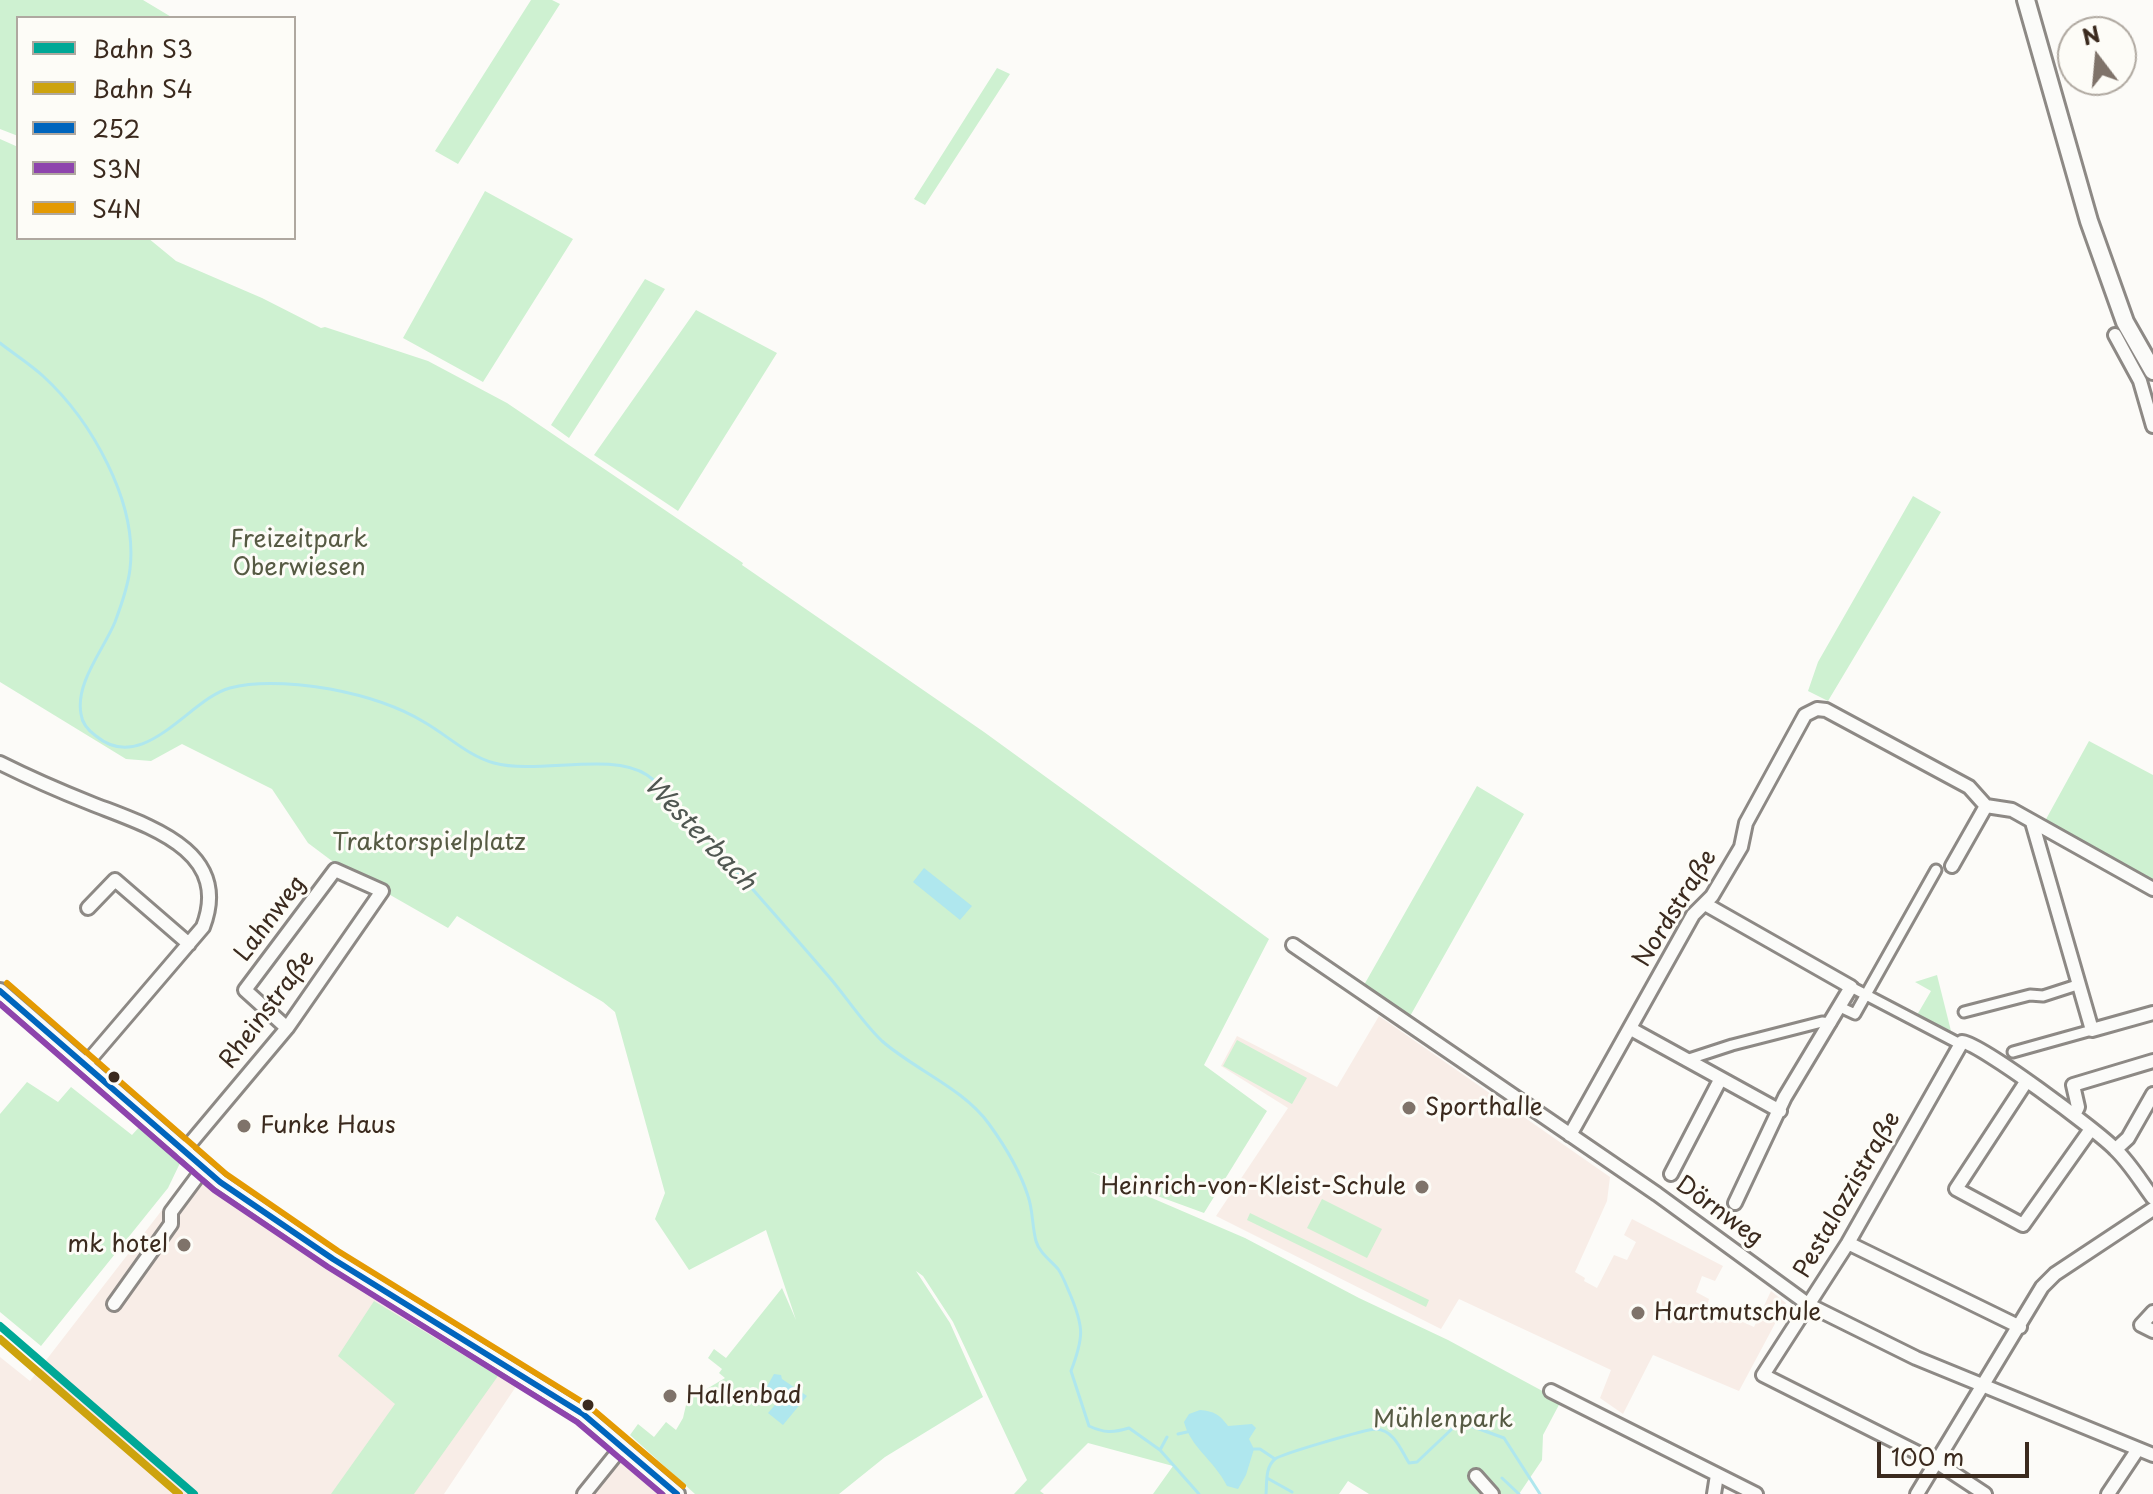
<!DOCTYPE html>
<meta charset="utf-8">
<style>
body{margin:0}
#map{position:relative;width:2153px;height:1494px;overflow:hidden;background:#fcfbf8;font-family:"Playpen Sans",sans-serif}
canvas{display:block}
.legend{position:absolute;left:16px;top:16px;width:280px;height:224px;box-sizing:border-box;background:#fdfcf7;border:2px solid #afa8a0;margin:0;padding:10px 14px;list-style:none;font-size:24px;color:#3b2a1e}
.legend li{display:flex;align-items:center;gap:16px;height:40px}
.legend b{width:40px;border:2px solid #afa8a0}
.north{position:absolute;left:2057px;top:16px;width:80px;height:80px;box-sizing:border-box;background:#fdfcf7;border:2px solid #afa8a0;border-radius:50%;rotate:344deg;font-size:22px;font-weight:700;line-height:32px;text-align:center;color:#3b2a1e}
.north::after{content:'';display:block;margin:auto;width:28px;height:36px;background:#7f736a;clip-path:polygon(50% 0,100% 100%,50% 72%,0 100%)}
.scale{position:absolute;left:1877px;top:1442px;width:152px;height:36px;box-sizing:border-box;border:4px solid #3b2a1e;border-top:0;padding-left:10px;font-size:24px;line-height:28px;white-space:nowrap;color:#3b2a1e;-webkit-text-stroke:6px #fdfcf7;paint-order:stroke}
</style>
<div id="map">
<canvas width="2153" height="1494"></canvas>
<ul class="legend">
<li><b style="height:10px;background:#00a896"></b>Bahn S3</li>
<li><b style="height:10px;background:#cda30e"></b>Bahn S4</li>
<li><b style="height:10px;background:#0065bd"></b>252</li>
<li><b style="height:10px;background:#8e44ad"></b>S3N</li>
<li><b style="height:10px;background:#e49a03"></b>S4N</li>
</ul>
<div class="north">N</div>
<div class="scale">100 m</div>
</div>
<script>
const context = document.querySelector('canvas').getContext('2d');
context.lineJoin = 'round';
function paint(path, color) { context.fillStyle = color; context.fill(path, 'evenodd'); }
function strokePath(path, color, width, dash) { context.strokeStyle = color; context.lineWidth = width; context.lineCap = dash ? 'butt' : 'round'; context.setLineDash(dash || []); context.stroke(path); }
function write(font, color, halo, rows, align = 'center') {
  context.font = font + ' "Playpen Sans",sans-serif'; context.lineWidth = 6; context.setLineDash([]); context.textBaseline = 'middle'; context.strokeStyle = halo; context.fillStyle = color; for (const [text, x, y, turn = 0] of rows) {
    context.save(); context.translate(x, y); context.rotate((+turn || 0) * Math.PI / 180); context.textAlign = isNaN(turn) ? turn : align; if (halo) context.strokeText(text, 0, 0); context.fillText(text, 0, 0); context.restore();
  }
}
const built = new Path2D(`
 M 1379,1016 L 1610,1177 L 1607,1201 L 1575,1272 L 1585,1278 L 1584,1281 L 1597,1288 L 1614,1255 L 1627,1260 L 1636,1242 L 1624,1235 L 1632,1219 L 1723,1266 L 1715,1281 L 1702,1276 L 1696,1292 L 1709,1299 L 1707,1306 L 1754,1327 L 1771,1291 L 1786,1303 L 1739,1391 L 1653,1355 L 1623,1414 L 1600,1398 L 1611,1370 L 1459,1299 L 1441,1329 L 1216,1216 L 1288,1108 L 1221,1066 L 1237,1036 L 1337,1087 Z
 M 196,1166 L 238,1199 L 235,1203 L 519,1382 L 444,1494 L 0,1494 L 0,1357 L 30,1381 Z
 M 615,1447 L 667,1494 L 578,1494 Z`);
const green = new Path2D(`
 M 0,0 L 143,0 L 173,18 L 18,18 L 18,136 L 0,129 Z
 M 531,0 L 552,0 L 560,4 L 458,164 L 435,151 Z
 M 997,68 L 1010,74 L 925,205 L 914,199 Z
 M 0,139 L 18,147 L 18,238 L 148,238 L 176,261 L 262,298 L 321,328 L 325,327 L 428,361 L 507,403 L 743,563 L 742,565 L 984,732 L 1269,939 L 1204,1065 L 1267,1111 L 1204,1213 L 1089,1171 L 1245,1238 L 1359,1298 L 1448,1340 L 1561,1401 L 1543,1435 L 1542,1460 L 1519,1494 L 1369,1494 L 1348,1481 L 1339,1494 L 1153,1494 L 1173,1466 L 1088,1443 L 1040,1491 L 1044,1494 L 1014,1494 L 1027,1480 L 953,1322 L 923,1276 L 916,1271 L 950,1323 L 983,1397 L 885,1457 L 839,1494 L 695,1494 L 630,1435 L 638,1424 L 654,1437 L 666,1422 L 676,1430 L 683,1418 L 686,1405 L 701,1387 L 705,1390 L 725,1378 L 719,1373 L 722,1369 L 708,1358 L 714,1349 L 726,1358 L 782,1288 L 796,1320 L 766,1230 L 689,1270 L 655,1219 L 665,1193 L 615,1012 L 603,1002 L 457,916 L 448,928 L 336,864 L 308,843 L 272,789 L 182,744 L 151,761 L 126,759 L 0,682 Z
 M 485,191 L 573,239 L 483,382 L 403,338 Z
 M 645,279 L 665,289 L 569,438 L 551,425 Z
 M 696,310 L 777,353 L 678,511 L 594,455 Z
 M 1913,496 L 1941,512 L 1828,701 L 1808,691 L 1818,662 Z
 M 2089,741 L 2153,775 L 2153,880 L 2045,821 Z
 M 1477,786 L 1524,814 L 1409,1018 L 1364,985 Z
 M 1937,975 L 1951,1031 L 1917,1015 L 1931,991 L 1915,982 Z
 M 1237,1040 L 1307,1078 L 1292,1104 L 1223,1066 Z
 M 27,1082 L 58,1102 L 71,1087 L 132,1135 L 141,1125 L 182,1159 L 168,1188 L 41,1346 L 0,1312 L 0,1114 Z
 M 1322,1199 L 1382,1229 L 1367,1258 L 1307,1228 Z
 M 1250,1213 L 1429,1300 L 1426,1307 L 1247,1220 Z
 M 374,1301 L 498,1376 L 414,1494 L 331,1494 L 395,1404 L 338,1356 Z`);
const water = new Path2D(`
 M 924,868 L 972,906 L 960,920 L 913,882 Z
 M 774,1374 L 781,1375 L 782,1379 L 807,1396 L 783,1425 L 768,1413 L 781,1398 L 780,1392 L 776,1392 L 768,1403 L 761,1397 Z
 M 1200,1410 C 1214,1411 1220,1415 1228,1426 L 1252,1424 L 1256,1428 L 1249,1439 L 1254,1449 L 1246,1475 L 1238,1489 L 1227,1486 C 1214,1460 1191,1448 1184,1422 L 1189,1414 Z`);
const stream = new Path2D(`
 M 0,343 C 14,354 30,364 43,376 C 91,420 138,502 130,569 C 128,586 121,606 115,622 C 104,649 75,683 81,714 C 82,723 89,731 96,736 C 144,776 190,698 230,688 C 261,680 299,684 330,689 C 362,695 396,705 424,722 C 447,735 468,756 494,763 C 538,775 611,751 647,775 C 668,790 686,815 704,834 C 746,882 788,929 830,978 C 847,998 863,1023 882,1041 C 915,1070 963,1088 989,1124 C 1005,1146 1020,1171 1028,1196 C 1033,1210 1032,1226 1036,1241 C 1039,1252 1050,1260 1058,1269 C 1063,1276 1066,1285 1070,1294 C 1084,1327 1084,1337 1071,1371 L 1089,1426 C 1104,1433 1113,1433 1129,1428 L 1160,1450 L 1199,1494
 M 1178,1434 L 1187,1432
 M 1254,1449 L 1260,1449 L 1275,1459
 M 1160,1450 L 1167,1437
 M 1267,1478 L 1292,1492
 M 1502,1478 L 1519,1494
 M 1266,1494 C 1267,1483 1265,1467 1275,1459 C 1281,1454 1367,1429 1376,1429 C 1394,1430 1401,1450 1409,1463 L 1417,1462 L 1455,1426 L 1468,1425 L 1504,1438 L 1540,1494`);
const pedestrian = new Path2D(`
 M 1851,987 L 1960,1044
 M 1840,1007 L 1855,1014 L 1936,870
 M 1964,1012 L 2030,995 L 2043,996 L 2077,985
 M 2013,1052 L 2092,1030
 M 1686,1060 L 1732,1045 L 1822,1022 L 1831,1023`);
const minor = new Path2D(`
 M 2115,335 L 2140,381 L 2153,426
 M 0,763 C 30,778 60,791 90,803 C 145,825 233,849 203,927 L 85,1065
 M 2032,822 L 2092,1030 L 2153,1013
 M 1952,866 L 1986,806
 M 1705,904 L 1851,987 L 1785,1097 L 1735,1203
 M 88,908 L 115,880 L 189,944
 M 1293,945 L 1657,1194 L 1809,1305 L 1916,1358 L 2153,1455
 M 1631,1029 L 1780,1111
 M 2026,1082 L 1956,1189 L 2023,1225 L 2091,1129
 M 2074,1115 L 2078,1107 L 2073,1085 L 2153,1061
 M 1570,1135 L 1693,915 L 1712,896 L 1741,847 L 1746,823 L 1805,715 L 1817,709 L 1826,710 L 1969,787 L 1986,806 L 2012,810 L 2153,889
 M 2116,1149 L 2128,1138 L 2153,1094
 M 183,1152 L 287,1028 L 382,891 L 335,870 L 245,990 L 287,1028
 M 1671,1174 L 1720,1080
 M 1848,1243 L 2020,1327
 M 114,1304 L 171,1224 L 171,1212 L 203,1169
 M 2153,1312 L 2141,1325 L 2153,1331
 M 1551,1391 L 1756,1494
 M 1476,1476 L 1492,1494
 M 584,1494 L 621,1448
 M 1714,1494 L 1717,1475
 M 1917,1494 L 2042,1287 L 2055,1274 L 2153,1209
 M 1985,1494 L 1938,1463 L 1763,1375 L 1848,1243 L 1962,1042 C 1979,1042 2099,1132 2115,1149 C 2130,1163 2141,1182 2153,1198
 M 2108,1494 L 2138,1449`);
const tertiary = new Path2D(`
 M 0,991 L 220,1182 L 333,1259 L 583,1414 L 677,1494`);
const secondary = new Path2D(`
 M 2026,0 L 2089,221 L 2125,322 L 2153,371`);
const bus1 = new Path2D(`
 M 0,991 L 220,1182 L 333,1259 L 583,1414 L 677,1494`);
const bus2 = new Path2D(`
 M 0,1004 L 214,1190 L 328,1267 L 577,1422 L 662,1494`);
const bus3 = new Path2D(`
 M 7,983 L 226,1174 L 338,1251 L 589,1406 L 683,1486`);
const rail1 = new Path2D(`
 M 0,1326 L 194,1494`);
const rail2 = new Path2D(`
 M 0,1339 L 179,1494`);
const markers = [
 [114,1077,7,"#3b2a1e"],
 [1409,1108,8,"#7f736a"],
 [244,1126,8,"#7f736a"],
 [1422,1187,8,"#7f736a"],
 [184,1245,8,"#7f736a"],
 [1638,1313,8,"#7f736a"],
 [670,1396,8,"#7f736a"],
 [588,1405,7,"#3b2a1e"]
];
const parkNames = [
 ["Freizeitpark",299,540],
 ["Oberwiesen",299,568],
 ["Traktorspielplatz",429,843],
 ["Mühlenpark",1443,1420]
];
const streetNames = [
 ["Nordstraße",1676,909,-58],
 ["Lahnweg",271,919,-53],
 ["Rheinstraße",268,1010,-53],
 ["Pestalozzistraße",1848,1195,-60],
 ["Dörnweg",1719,1212,36]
];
const poiNames = [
 ["Sporthalle",1425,1108],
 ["Funke Haus",260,1126],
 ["Heinrich-von-Kleist-Schule",1406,1187,"right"],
 ["mk hotel",168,1245,"right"],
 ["Hartmutschule",1654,1313],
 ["Hallenbad",686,1396]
];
const waterNames = [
 ["Westerbach",699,834,46]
];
paint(built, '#f8ede7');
paint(green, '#cef1d1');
paint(water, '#afe7ee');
strokePath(stream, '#afe7ee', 3);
strokePath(pedestrian, '#8d8985', 15);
strokePath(minor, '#8d8985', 18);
strokePath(tertiary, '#8d8985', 20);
strokePath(secondary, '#8d8985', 22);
strokePath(pedestrian, '#fbfbf9', 9);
strokePath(minor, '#fbfbf9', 12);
strokePath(tertiary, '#fbfbf9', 14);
strokePath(secondary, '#fbfbf9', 16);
strokePath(bus1, '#0065bd', 6);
strokePath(bus2, '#8e44ad', 6);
strokePath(bus3, '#e49a03', 6);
strokePath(rail1, '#00a896', 8);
strokePath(rail2, '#cda30e', 8);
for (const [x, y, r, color] of markers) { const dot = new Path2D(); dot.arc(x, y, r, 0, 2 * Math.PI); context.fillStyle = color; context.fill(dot); strokePath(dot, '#fdfcf7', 3); }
write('24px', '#565a43', '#fdfcf7', parkNames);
write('24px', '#3b2a1e', '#fdfcf7', streetNames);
write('24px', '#3b2a1e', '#fdfcf7', poiNames, 'left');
write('italic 26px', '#505751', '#fdfcf7', waterNames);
</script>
